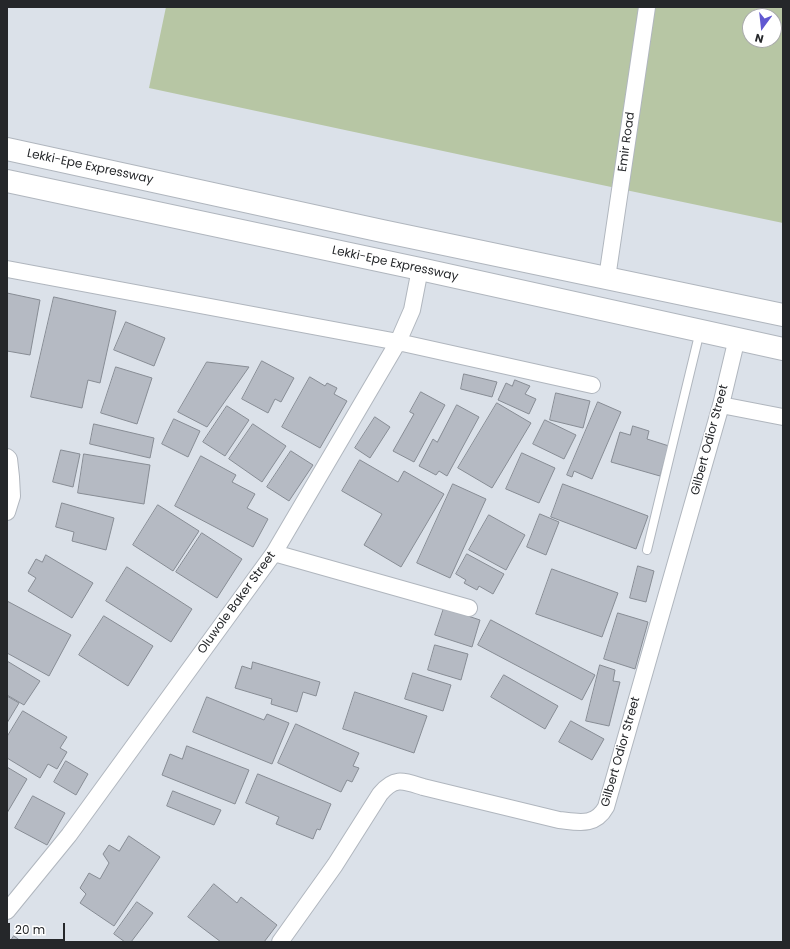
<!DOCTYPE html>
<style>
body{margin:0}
#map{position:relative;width:790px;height:949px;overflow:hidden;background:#dbe1e9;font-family:Poppins,sans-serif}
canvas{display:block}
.frame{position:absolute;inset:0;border:8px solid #25272a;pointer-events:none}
.north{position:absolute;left:742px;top:8px;width:40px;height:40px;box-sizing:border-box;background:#fff;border:1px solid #a8a9aa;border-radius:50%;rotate:195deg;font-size:11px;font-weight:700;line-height:16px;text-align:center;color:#25272a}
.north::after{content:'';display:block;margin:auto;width:14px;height:18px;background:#6058d1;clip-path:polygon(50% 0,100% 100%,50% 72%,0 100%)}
.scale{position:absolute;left:8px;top:923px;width:57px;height:18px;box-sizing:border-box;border:2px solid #25272a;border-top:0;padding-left:5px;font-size:12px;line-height:14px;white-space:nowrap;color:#25272a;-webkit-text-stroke:3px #fff;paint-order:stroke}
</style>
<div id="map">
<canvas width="790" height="949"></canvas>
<div class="frame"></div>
<div class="north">N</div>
<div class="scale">20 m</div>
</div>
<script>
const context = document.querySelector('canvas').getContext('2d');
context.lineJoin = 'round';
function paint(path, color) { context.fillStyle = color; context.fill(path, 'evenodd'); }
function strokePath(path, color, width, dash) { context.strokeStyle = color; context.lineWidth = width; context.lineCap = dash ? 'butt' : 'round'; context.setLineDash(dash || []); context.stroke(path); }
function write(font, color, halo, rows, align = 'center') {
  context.font = font + ' Poppins,sans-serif'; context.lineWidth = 3; context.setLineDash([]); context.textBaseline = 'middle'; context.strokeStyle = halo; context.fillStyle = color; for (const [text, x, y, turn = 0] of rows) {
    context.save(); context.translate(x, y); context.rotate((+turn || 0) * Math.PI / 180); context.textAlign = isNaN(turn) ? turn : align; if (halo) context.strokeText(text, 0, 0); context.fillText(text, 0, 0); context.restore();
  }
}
const green = new Path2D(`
 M 166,7 L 783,7 L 783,223 L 597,184 L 149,88 ZM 750,16 L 774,16 L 774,40 L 750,40 Z`);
const building = new Path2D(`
 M 7,293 L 40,300 L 30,355 L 7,351 Z
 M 54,297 L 116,311 L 100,383 L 88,380 L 82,408 L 31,397 Z
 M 126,322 L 165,338 L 154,366 L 114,350 Z
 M 262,361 L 294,378 L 281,402 L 275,399 L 268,413 L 242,399 Z
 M 207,362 L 249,367 L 207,427 L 178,412 Z
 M 116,367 L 152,378 L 137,424 L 101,413 Z
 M 464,374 L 497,382 L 492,397 L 461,389 Z
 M 310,377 L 325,386 L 327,383 L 337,388 L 334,394 L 347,401 L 320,448 L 282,427 Z
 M 515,380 L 530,386 L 525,394 L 536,399 L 529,414 L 498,400 L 506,383 L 512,386 Z
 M 421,392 L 445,405 L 414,462 L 393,451 L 414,414 L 410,412 Z
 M 556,393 L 590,401 L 583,428 L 550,420 Z
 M 598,402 L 621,412 L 592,479 L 574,471 L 572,477 L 567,475 Z
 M 497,403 L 531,423 L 492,488 L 458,468 Z
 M 457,405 L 479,417 L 447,476 L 439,471 L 436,475 L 419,466 L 433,439 L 437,442 Z
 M 227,406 L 249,420 L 225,456 L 203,442 Z
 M 375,417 L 390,427 L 370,458 L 355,448 Z
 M 174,419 L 200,431 L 188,457 L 162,444 Z
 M 545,420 L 576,435 L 564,459 L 533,444 Z
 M 94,424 L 154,438 L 150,458 L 90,444 Z
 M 253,424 L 286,446 L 262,482 L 229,459 Z
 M 633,426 L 649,431 L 647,439 L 669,446 L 660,476 L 611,462 L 620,432 L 630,435 Z
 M 61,450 L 80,454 L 73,487 L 53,482 Z
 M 291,451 L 313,465 L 289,501 L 267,487 Z
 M 522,453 L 555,468 L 539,503 L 506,489 Z
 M 84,454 L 150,465 L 144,504 L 78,493 Z
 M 201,456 L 236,475 L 232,482 L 255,494 L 247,508 L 268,519 L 253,547 L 175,506 Z
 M 360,460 L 398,482 L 404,471 L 444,494 L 401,567 L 364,545 L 382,514 L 342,491 Z
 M 453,484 L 486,499 L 450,578 L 417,563 Z
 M 563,484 L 648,516 L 636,549 L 551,517 Z
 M 62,503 L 114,518 L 106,550 L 72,541 L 74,532 L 56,527 Z
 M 158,505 L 199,531 L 173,571 L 133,545 Z
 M 540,514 L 559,522 L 546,555 L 527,547 Z
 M 489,515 L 525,535 L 506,570 L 469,550 Z
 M 202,533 L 242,559 L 217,598 L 176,572 Z
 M 467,554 L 504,574 L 493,594 L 479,586 L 477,590 L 464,583 L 466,580 L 456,574 Z
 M 46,555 L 93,583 L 72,618 L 28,591 L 36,578 L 28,573 L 36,559 L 42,562 Z
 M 638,566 L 654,571 L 646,602 L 630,598 Z
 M 127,567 L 192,609 L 171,642 L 106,601 Z
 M 552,569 L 618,593 L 602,637 L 536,614 Z
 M 7,601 L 71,635 L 49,676 L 7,653 Z
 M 444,608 L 480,620 L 472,647 L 435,635 Z
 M 618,613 L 648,622 L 635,669 L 604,659 Z
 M 104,616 L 153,646 L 128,686 L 79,655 Z
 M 491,620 L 595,675 L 582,700 L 478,645 Z
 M 435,645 L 468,654 L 461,680 L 428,670 Z
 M 7,661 L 40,681 L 24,705 L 7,695 Z
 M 253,662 L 320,682 L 316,696 L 303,692 L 297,712 L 271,704 L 272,699 L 235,688 L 242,666 L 251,669 Z
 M 600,665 L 615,670 L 613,681 L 620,682 L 609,726 L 586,721 Z
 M 413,673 L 451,685 L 443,711 L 405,699 Z
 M 504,675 L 558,706 L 545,729 L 491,697 Z
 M 355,692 L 427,716 L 414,753 L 343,729 Z
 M 7,696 L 19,703 L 7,723 Z
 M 207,697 L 264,720 L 267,714 L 289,723 L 272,764 L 193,732 Z
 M 23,711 L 67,737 L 60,748 L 67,752 L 57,769 L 48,764 L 40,778 L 7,758 L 7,737 Z
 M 571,721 L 604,739 L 592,760 L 559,742 Z
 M 296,724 L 359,753 L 353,766 L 359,768 L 352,782 L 347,780 L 341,792 L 278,763 Z
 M 187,746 L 249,770 L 235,804 L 162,775 L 170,754 L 182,759 Z
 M 66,761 L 88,774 L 76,795 L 54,782 Z
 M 7,767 L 27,779 L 7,813 Z
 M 258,774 L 331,804 L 320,830 L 317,829 L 313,839 L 276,824 L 279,817 L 246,803 Z
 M 173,791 L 221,810 L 214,825 L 167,806 Z
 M 33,796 L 65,813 L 47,845 L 15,828 Z
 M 129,836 L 160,857 L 114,926 L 80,903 L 86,894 L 80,888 L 89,873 L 100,879 L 109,863 L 103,854 L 109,845 L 119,851 Z
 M 214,884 L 237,903 L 241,897 L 277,925 L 264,942 L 221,942 L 188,917 Z
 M 137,902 L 153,913 L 131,942 L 125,942 L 114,934 Z
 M 14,936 L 22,942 L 10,942 Z`);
const lane = new Path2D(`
 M 647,550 L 700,331`);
const street = new Path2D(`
 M 7,269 L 398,342 L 592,385
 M 607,278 L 647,7
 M 721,405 L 783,417
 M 7,457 L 9,459 L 11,477 L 12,496 L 7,512
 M 274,553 L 469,608
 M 7,911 L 69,835 L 274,553 L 398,342 L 412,310 L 420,269
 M 280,942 L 335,865 L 380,794 C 395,776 404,781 423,787 L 559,820 C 578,822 595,827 606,807 L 721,405 L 737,338`);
const highway = new Path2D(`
 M 7,149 L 382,231 L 783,315
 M 7,181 L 420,269 L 783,349`);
const streetNames = [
 ["Emir Road",627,142,-82],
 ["Lekki-Epe Expressway",90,167,12],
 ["Lekki-Epe Expressway",395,264,12],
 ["Gilbert Odior Street",710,440,-75],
 ["Oluwole Baker Street",237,603,-54],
 ["Gilbert Odior Street",621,752,-74]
];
paint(green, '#b7c6a4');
paint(building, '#b5bac3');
strokePath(building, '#878c94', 1);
strokePath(lane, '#b0b6be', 10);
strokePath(street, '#b0b6be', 18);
strokePath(highway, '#b0b6be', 24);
strokePath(lane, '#fff', 8);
strokePath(street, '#fff', 16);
strokePath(highway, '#fff', 22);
write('12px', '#25272a', '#fff', streetNames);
</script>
